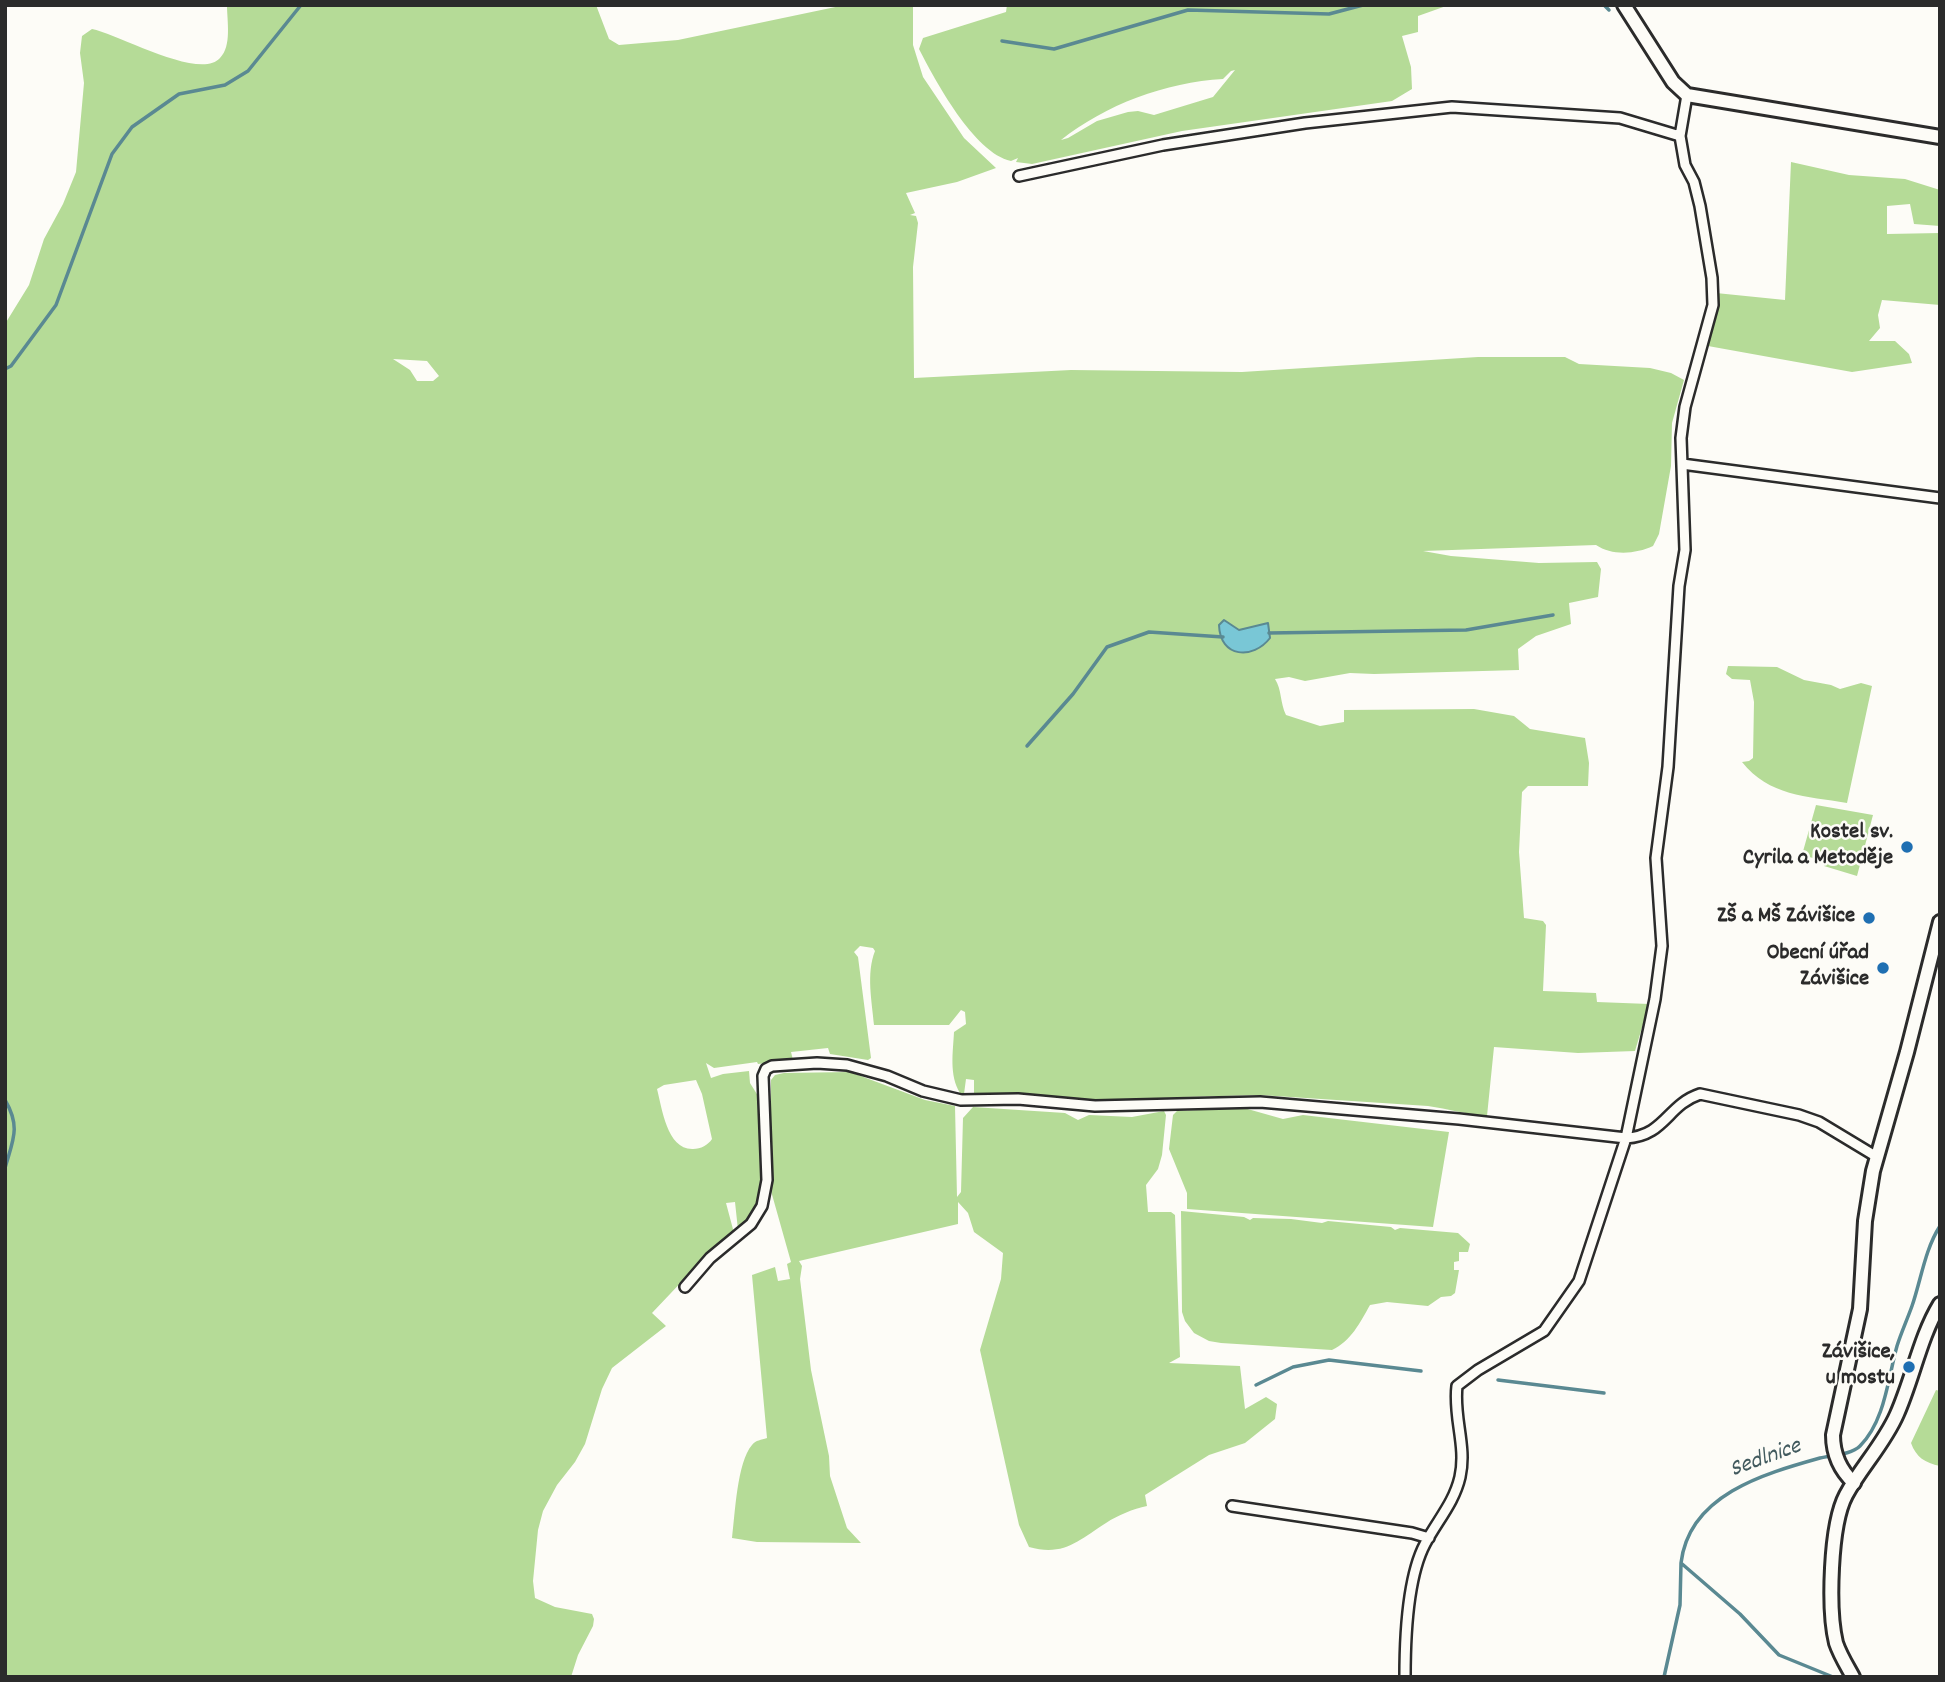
<!DOCTYPE html>
<meta charset="utf-8">
<style>
body{margin:0}
#map{position:relative;width:1945px;height:1682px;overflow:hidden;background:#fdfcf7;font-family:Dekko,sans-serif}
canvas{display:block}
.frame{position:absolute;inset:0;border:7px solid #2b2b2b;pointer-events:none}
</style>
<div id="map">
<canvas width="1945" height="1682"></canvas>
<div class="frame"></div>
</div>
<script>
const context = document.querySelector('canvas').getContext('2d');
context.lineJoin = 'round';
function paint(path, color) { context.fillStyle = color; context.fill(path, 'evenodd'); }
function strokePath(path, color, width, dash) { context.strokeStyle = color; context.lineWidth = width; context.lineCap = dash ? 'butt' : 'round'; context.setLineDash(dash || []); context.stroke(path); }
function write(font, color, halo, rows, align = 'center') {
  context.font = font + ' Dekko,sans-serif'; context.lineWidth = 5; context.setLineDash([]); context.textBaseline = 'middle'; context.strokeStyle = halo; context.fillStyle = color; for (const [text, x, y, turn = 0] of rows) {
    context.save(); context.translate(x, y); context.rotate((+turn || 0) * Math.PI / 180); context.textAlign = isNaN(turn) ? turn : align; if (halo) context.strokeText(text, 0, 0); context.fillText(text, 0, 0); context.restore();
  }
}
const green = new Path2D(`
 M 227,5 L 596,5 L 609,39 L 619,45 L 678,40 L 845,5 L 913,5 L 913,45 L 923,77 L 964,138 L 996,168 L 957,182 L 906,193 L 915,213 L 910,215 L 916,216 L 918,223 L 913,267 L 914,378 L 1071,370 L 1242,372 L 1478,357 L 1565,357 L 1579,364 L 1650,368 L 1671,373 L 1684,380 L 1672,423 L 1671,466 L 1659,534 L 1653,546 C 1636,554 1612,556 1596,545 L 1423,551 L 1451,556 L 1539,563 L 1597,562 L 1601,569 L 1598,597 L 1569,603 L 1571,624 L 1536,636 L 1518,649 L 1519,670 L 1374,674 L 1350,673 L 1305,681 L 1289,677 L 1275,679 C 1282,690 1280,703 1286,715 L 1320,726 L 1344,722 L 1344,710 L 1474,709 L 1514,716 L 1530,729 L 1585,738 L 1589,763 L 1588,786 L 1528,786 L 1522,792 L 1519,852 L 1524,918 L 1543,921 L 1546,925 L 1543,991 L 1596,993 L 1597,1002 L 1649,1004 L 1635,1051 L 1578,1053 L 1494,1047 L 1487,1116 C 1466,1114 1448,1109 1428,1106 L 1260,1095 L 1183,1097 L 1148,1102 L 1113,1103 L 1039,1096 L 974,1095 L 974,1080 L 966,1079 L 964,1094 L 960,1093 C 949,1075 953,1052 954,1032 L 966,1024 L 965,1012 L 961,1010 L 949,1025 L 874,1025 C 872,1001 866,974 875,951 L 873,948 L 860,946 L 854,952 L 858,957 L 871,1058 L 868,1060 L 830,1054 L 828,1048 L 791,1052 L 793,1060 L 758,1064 L 757,1062 L 714,1068 L 706,1063 L 711,1078 L 723,1074 L 749,1071 L 750,1083 L 760,1099 L 765,1182 L 755,1213 L 738,1230 L 735,1202 L 726,1203 L 734,1233 L 706,1256 L 652,1313 L 666,1326 L 612,1368 L 602,1389 L 585,1444 L 575,1462 L 557,1485 L 543,1511 L 538,1530 L 533,1581 L 535,1598 L 555,1607 L 592,1614 L 594,1619 L 593,1626 L 578,1655 L 571,1677 L 5,1677 L 5,324 L 29,285 L 44,239 L 63,204 L 76,172 L 84,83 L 80,53 L 82,36 L 92,29 C 118,34 200,81 220,58 C 232,46 227,21 227,5 ZM 393,359 L 427,361 L 439,376 L 433,381 L 417,381 L 410,370 ZM 696,1080 L 702,1094 L 712,1139 C 708,1145 701,1149 693,1149 C 667,1150 662,1108 657,1089 L 664,1085 Z
 M 1007,5 L 1449,5 L 1418,16 L 1418,32 L 1402,36 L 1411,67 L 1412,89 L 1392,101 L 1182,131 L 1032,164 L 1016,162 L 1018,158 L 1011,161 C 974,153 935,80 919,49 L 923,38 L 1006,12 ZM 1235,70 L 1213,97 L 1154,115 L 1138,111 L 1128,112 L 1097,121 L 1068,138 L 1061,140 C 1105,105 1166,82 1223,79 L 1231,71 Z
 M 1791,162 L 1849,175 L 1905,179 L 1940,190 L 1940,226 L 1914,224 L 1910,204 L 1887,206 L 1887,234 L 1940,233 L 1940,305 L 1882,300 L 1878,315 L 1880,328 L 1869,341 L 1895,341 L 1909,354 L 1912,363 L 1852,372 L 1708,346 L 1716,293 L 1785,300 Z
 M 1728,666 L 1777,667 L 1804,680 L 1831,685 L 1840,689 L 1861,683 L 1872,686 L 1847,803 C 1806,796 1769,796 1742,762 L 1749,761 L 1753,758 L 1754,702 L 1750,680 L 1732,679 L 1726,674 Z
 M 1816,805 L 1873,815 L 1857,876 L 1824,866 L 1824,861 L 1802,855 Z
 M 850,1072 L 925,1100 L 955,1106 L 957,1197 L 961,1192 L 963,1118 L 973,1107 L 1065,1113 L 1078,1120 L 1089,1115 L 1132,1117 L 1164,1111 L 1166,1115 L 1162,1155 L 1158,1169 L 1146,1185 L 1148,1212 L 1171,1212 L 1175,1215 L 1180,1357 L 1169,1363 L 1240,1366 L 1245,1409 L 1266,1397 L 1277,1404 L 1275,1419 L 1245,1443 L 1209,1455 L 1145,1495 L 1147,1506 C 1133,1509 1118,1515 1106,1523 C 1079,1540 1064,1557 1029,1547 L 1019,1525 L 980,1350 L 1001,1279 L 1003,1253 L 974,1232 L 968,1213 L 958,1202 L 958,1224 L 799,1261 L 802,1266 L 800,1279 L 811,1370 L 829,1456 L 830,1476 L 847,1528 L 861,1543 L 757,1542 L 732,1538 C 735,1515 737,1462 752,1445 C 756,1440 761,1440 767,1438 L 752,1275 L 775,1267 L 778,1281 L 790,1279 L 787,1264 L 791,1262 L 771,1191 L 771,1080 L 775,1075 L 784,1073 Z
 M 1244,1108 L 1283,1119 L 1303,1115 L 1449,1132 L 1433,1227 L 1187,1209 L 1187,1193 L 1169,1149 L 1173,1115 L 1177,1111 Z
 M 1181,1211 L 1244,1217 L 1250,1220 L 1253,1218 L 1291,1219 L 1322,1223 L 1328,1221 L 1391,1227 L 1395,1230 L 1400,1228 L 1458,1233 L 1470,1244 L 1468,1252 L 1459,1252 L 1459,1261 L 1454,1262 L 1454,1270 L 1459,1270 L 1455,1293 L 1451,1296 L 1441,1297 L 1428,1306 L 1387,1302 L 1370,1305 C 1360,1323 1351,1341 1332,1350 L 1221,1343 L 1209,1341 L 1194,1333 L 1185,1321 L 1182,1312 Z
 M 1936,1390 L 1940,1391 L 1940,1466 C 1925,1463 1916,1457 1911,1443 Z`);
const water = new Path2D(`
 M 1224,620 L 1239,630 L 1268,623 L 1270,638 C 1253,660 1220,658 1219,625 Z`);
const stream = new Path2D(`
 M 1604,5 L 1609,10
 M 1002,41 L 1054,49 L 1188,10 L 1329,14 L 1363,5
 M 5,369 L 11,366 L 56,305 L 112,154 L 132,127 L 179,94 L 225,85 L 248,71 L 301,5
 M 1269,633 L 1466,630 L 1553,615
 M 1027,746 L 1073,694 L 1107,647 L 1149,632 L 1223,637
 M 5,1100 C 21,1127 13,1140 5,1168
 M 1498,1380 L 1604,1393
 M 1256,1385 L 1293,1367 L 1329,1360 L 1421,1371
 M 1664,1677 L 1680,1605 L 1681,1563
 M 1833,1677 L 1779,1655 L 1740,1614 L 1681,1563 C 1689,1495 1763,1474 1820,1458 C 1832,1455 1851,1455 1860,1446 C 1885,1421 1888,1378 1897,1346 C 1901,1333 1907,1320 1912,1306 C 1921,1280 1925,1249 1940,1226`);
const minor = new Path2D(`
 M 1019,176 L 1163,145 L 1305,123 L 1452,107 L 1620,118 L 1680,136
 M 1682,464 L 1940,498
 M 685,1287 L 710,1258 L 751,1224 L 762,1206 L 767,1180 L 763,1076 L 766,1069 L 772,1066 L 817,1063 L 847,1065 L 887,1076 L 923,1091 L 961,1100 L 1018,1099 L 1095,1106 L 1260,1102 L 1459,1119 L 1626,1138 C 1665,1136 1667,1105 1700,1094 L 1799,1115 L 1819,1122 L 1877,1157
 M 1232,1506 L 1412,1533 L 1429,1538
 M 1405,1677 C 1405,1638 1407,1578 1425,1544 C 1437,1521 1454,1503 1460,1477 C 1467,1446 1453,1417 1457,1386 L 1478,1370 L 1544,1331 L 1579,1281 L 1626,1138 L 1655,999 L 1662,946 L 1656,858 L 1668,767 L 1679,586 L 1685,550 L 1681,438 L 1685,407 L 1713,305 L 1712,278 L 1700,206 L 1694,182 L 1685,165 L 1680,136 L 1687,95`);
const tertiary = new Path2D(`
 M 1624,5 L 1673,82 L 1687,95 L 1940,137
 M 1854,1483 C 1840,1470 1833,1454 1833,1435 L 1860,1309 L 1865,1221 L 1873,1171 L 1907,1052 L 1940,922`);
const secondary = new Path2D(`
 M 1853,1677 C 1847,1666 1840,1655 1836,1643 C 1828,1610 1830,1525 1846,1495 C 1861,1467 1884,1444 1897,1414 C 1913,1378 1920,1337 1940,1304`);
const markers = [
 [1907,847,7,"#1f6fb2"],
 [1869,918,7,"#1f6fb2"],
 [1883,968,7,"#1f6fb2"],
 [1909,1367,7,"#1f6fb2"]
];
const poiNames = [
 ["Kostel sv.",1893,834],
 ["Cyrila a Metoděje",1893,860],
 ["ZŠ a MŠ Závišice",1855,918],
 ["Obecní úřad",1869,955],
 ["Závišice",1869,981],
 ["Závišice,",1895,1354],
 ["u mostu",1895,1380]
];
const waterNames = [
 ["Sedlnice",1766,1460,-20]
];
paint(green, '#b5db97');
paint(water, '#79c7d6');
strokePath(water, '#5a8992', 2);
strokePath(stream, '#5a8992', 3.5);
strokePath(minor, '#2b2b2b', 14);
strokePath(tertiary, '#2b2b2b', 18);
strokePath(secondary, '#2b2b2b', 18);
strokePath(minor, '#fdfcf7', 9);
strokePath(tertiary, '#fdfcf7', 12);
strokePath(secondary, '#fdfcf7', 12);
for (const [x, y, r, color] of markers) { const dot = new Path2D(); dot.arc(x, y, r, 0, 2 * Math.PI); context.fillStyle = color; context.fill(dot); strokePath(dot, '#fdfcf7', 2.5); }
write('bold 23px', '#2b2b2b', '#fdfcf7', poiNames, 'right');
write('italic 24px', '#425a5e', '#fdfcf7', waterNames);
</script>
